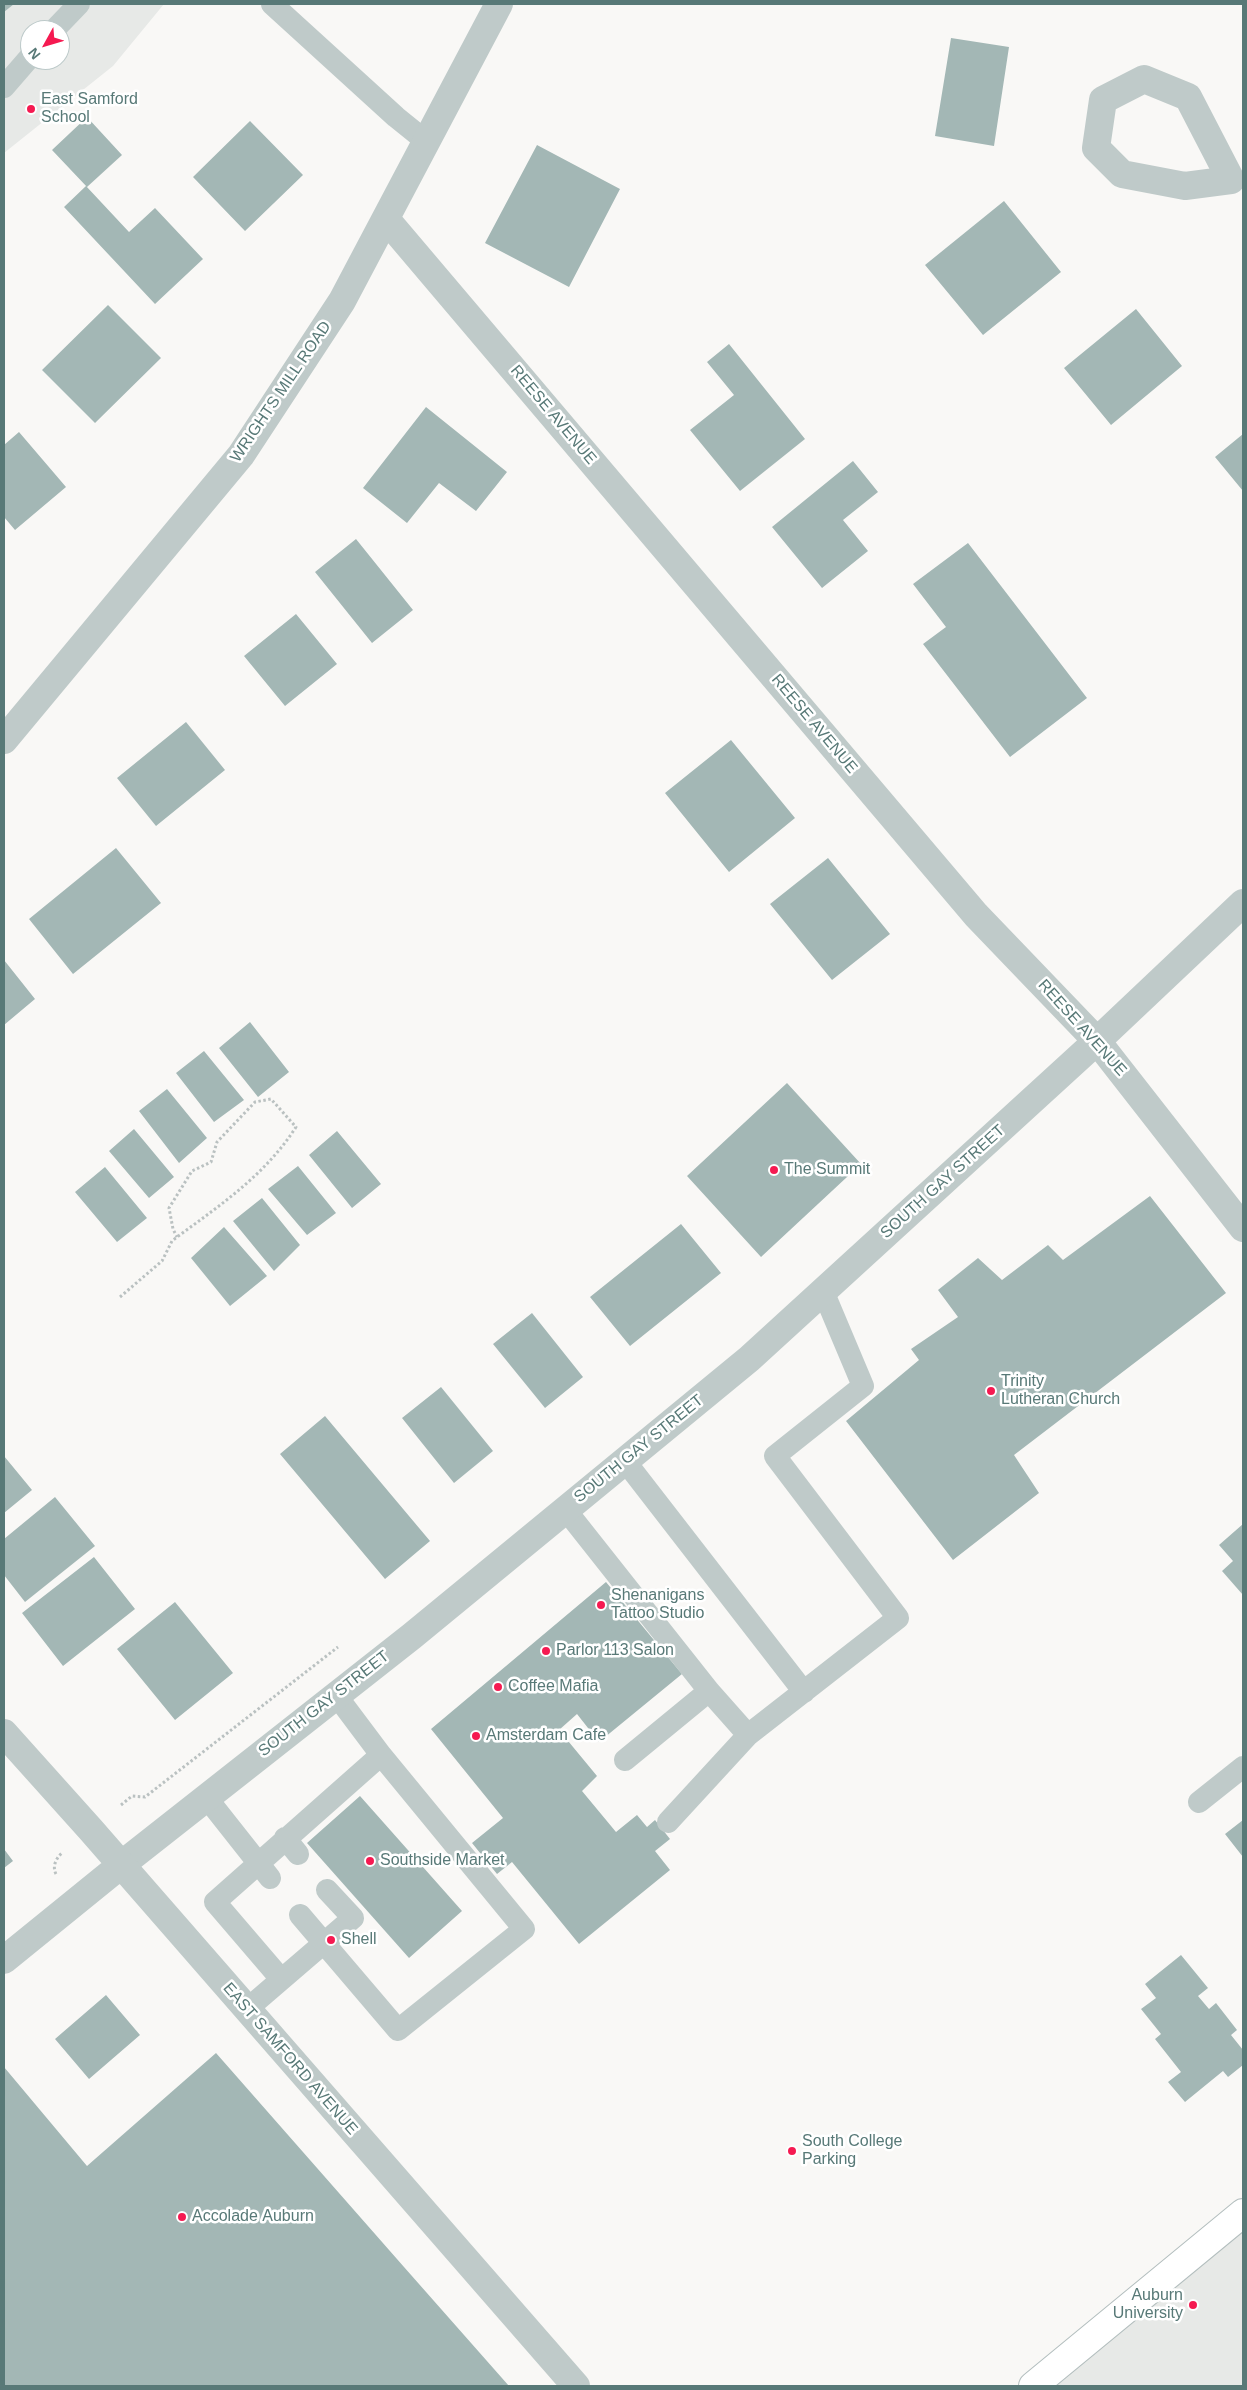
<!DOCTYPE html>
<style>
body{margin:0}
#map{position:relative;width:1247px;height:2390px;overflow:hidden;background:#f9f8f6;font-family:Helvetica,sans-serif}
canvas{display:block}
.frame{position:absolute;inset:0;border:5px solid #587977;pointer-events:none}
.north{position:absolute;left:20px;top:20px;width:50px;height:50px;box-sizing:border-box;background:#fff;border:1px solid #bcc9c9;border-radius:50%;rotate:231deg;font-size:14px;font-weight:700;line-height:20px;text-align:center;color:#587977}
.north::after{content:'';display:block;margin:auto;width:18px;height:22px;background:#f51a51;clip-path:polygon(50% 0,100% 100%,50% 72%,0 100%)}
</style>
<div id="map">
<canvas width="1247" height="2390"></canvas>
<div class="frame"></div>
<div class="north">N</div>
</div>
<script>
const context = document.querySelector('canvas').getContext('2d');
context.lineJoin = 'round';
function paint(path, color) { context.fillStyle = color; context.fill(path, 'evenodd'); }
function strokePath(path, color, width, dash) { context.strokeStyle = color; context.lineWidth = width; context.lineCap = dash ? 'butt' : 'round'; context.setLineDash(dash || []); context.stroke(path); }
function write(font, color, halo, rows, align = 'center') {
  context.font = font + ' Helvetica,sans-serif'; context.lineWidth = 5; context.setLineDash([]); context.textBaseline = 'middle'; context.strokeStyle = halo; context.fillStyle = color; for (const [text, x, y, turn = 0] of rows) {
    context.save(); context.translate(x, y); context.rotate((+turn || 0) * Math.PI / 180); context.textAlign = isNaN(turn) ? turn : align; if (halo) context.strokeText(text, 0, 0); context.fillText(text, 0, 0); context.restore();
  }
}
const built = new Path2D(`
 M 4,4 L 164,4 L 113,66 L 4,153 ZM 30,30 L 60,30 L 60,60 L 30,60 Z
 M 1243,2223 L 1243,2386 L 1042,2386 Z`);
const building = new Path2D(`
 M 4,4 L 14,4 L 4,12 Z
 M 951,38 L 1009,47 L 994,146 L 935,136 Z
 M 87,117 L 122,155 L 87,187 L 52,150 Z
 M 250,121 L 303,175 L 245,231 L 193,177 Z
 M 537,145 L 620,189 L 569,287 L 485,243 Z
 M 86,186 L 129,232 L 155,208 L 203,259 L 155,304 L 64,207 Z
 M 1004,201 L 1061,272 L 983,335 L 925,265 Z
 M 108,305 L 161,358 L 95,423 L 42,370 Z
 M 1136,309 L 1182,366 L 1111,425 L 1064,368 Z
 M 729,344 L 805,439 L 740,491 L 690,430 L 734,395 L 707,362 Z
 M 426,407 L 507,472 L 476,511 L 439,483 L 407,523 L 363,488 Z
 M 19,432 L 66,487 L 15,530 L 4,517 L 4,445 Z
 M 1243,434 L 1243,491 L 1215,457 Z
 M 853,461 L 878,492 L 843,520 L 868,551 L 822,588 L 772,527 Z
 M 356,539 L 413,610 L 372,643 L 315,572 Z
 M 968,543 L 1087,698 L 1010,757 L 923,644 L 946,627 L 913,584 Z
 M 296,614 L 337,664 L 285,706 L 244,656 Z
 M 186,722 L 225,770 L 156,826 L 117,778 Z
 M 731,740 L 795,818 L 729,872 L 665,793 Z
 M 116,848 L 161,903 L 73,974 L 29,919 Z
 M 828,858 L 890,934 L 832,980 L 770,904 Z
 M 4,960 L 35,999 L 4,1025 Z
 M 250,1022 L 289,1072 L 258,1097 L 219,1048 Z
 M 204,1051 L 244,1100 L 214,1122 L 176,1073 Z
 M 787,1083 L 861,1164 L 761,1257 L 687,1176 Z
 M 167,1089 L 207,1138 L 179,1163 L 139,1111 Z
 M 134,1129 L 174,1177 L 149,1198 L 109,1151 Z
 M 337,1131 L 381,1184 L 352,1208 L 309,1155 Z
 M 298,1166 L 336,1213 L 307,1235 L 268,1189 Z
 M 105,1167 L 147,1218 L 117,1242 L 75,1192 Z
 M 1150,1196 L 1226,1293 L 1014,1455 L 1039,1493 L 953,1560 L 846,1421 L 919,1360 L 911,1349 L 958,1317 L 938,1290 L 978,1258 L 1002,1280 L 1048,1245 L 1063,1260 Z
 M 262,1198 L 300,1245 L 274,1271 L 233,1221 Z
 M 681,1224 L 721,1273 L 630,1346 L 590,1297 Z
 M 224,1227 L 267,1276 L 230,1306 L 191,1258 Z
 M 532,1313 L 583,1377 L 545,1408 L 493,1344 Z
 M 441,1387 L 493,1451 L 454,1483 L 402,1418 Z
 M 325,1416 L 430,1541 L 385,1579 L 280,1454 Z
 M 4,1456 L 32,1490 L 4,1513 Z
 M 55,1497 L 95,1546 L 25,1602 L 4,1575 L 4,1539 Z
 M 1243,1524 L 1243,1595 L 1222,1571 L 1233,1561 L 1219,1545 Z
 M 94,1557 L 135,1609 L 63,1666 L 22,1613 Z
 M 606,1582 L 682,1674 L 599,1742 L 577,1714 L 559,1730 L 597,1776 L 582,1791 L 616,1832 L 637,1815 L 647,1827 L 655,1820 L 670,1839 L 655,1851 L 670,1870 L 579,1944 L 512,1862 L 497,1874 L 472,1843 L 503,1818 L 431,1729 Z
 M 175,1602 L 233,1673 L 175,1720 L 117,1649 Z
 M 360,1796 L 462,1911 L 409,1958 L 307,1843 Z
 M 1243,1820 L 1243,1857 L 1225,1834 Z
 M 4,1849 L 13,1861 L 4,1868 Z
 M 1181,1955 L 1208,1988 L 1198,1996 L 1209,2009 L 1216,2003 L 1237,2030 L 1231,2035 L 1243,2050 L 1243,2065 L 1228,2077 L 1223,2071 L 1185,2102 L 1168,2082 L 1181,2072 L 1155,2039 L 1161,2034 L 1141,2009 L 1156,1998 L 1145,1984 Z
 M 106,1995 L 140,2035 L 89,2079 L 55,2039 Z
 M 216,2053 L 404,2267 L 509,2386 L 4,2386 L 4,2067 L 87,2166 Z`);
const path = new Path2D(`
 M 120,1297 L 162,1261 L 172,1241 L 177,1237 C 222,1204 266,1174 296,1127 L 271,1099 L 255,1102 L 217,1142 L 211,1162 L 192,1171 L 169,1208 L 173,1229 L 177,1237
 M 121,1805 L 132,1796 L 145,1797 L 338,1647
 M 56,1874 C 52,1867 56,1858 62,1853`);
const service = new Path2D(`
 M 272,4 L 396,117 L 427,142
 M 54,30 L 79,4
 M 4,87 L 30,57
 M 625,1461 L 804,1692
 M 565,1509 L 709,1691 L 748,1735
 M 336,1695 L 381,1755
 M 625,1760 L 709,1691
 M 206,1797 L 270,1878
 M 1199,1802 L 1243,1767
 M 668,1822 L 748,1735 L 898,1618 L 775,1456 L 863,1386 L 823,1291
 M 285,1838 L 298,1854
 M 281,1979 L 215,1902 L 381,1755 L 524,1929 L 398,2030 L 300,1915
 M 246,2010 L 353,1918 L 327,1890`);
const minor = new Path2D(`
 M 1144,79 L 1188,97 L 1231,180 L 1185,186 L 1122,174 L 1096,148 L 1103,100 Z
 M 386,219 L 976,915 L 1097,1041 L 1243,1228
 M 4,740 L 241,455 L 342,301 L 499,4
 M 121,1865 L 412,1636 L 749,1359 L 1097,1041 L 1243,903`);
const tertiary = new Path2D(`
 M 4,1733 L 91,1830 L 576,2386
 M 4,1960 L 121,1865`);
const primary = new Path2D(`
 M 1033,2386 L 1243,2213`);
const markers = [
 [31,109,5,"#f51a51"],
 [774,1170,5,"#f51a51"],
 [991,1391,5,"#f51a51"],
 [601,1605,5,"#f51a51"],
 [546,1651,5,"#f51a51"],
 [498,1687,5,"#f51a51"],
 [476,1736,5,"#f51a51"],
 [370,1861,5,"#f51a51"],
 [331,1940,5,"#f51a51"],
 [792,2151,5,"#f51a51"],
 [182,2217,5,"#f51a51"],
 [1193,2305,5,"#f51a51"]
];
const poiNames = [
 ["East Samford",41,100],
 ["School",41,118],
 ["The Summit",784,1170],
 ["Trinity",1001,1382],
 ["Lutheran Church",1001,1400],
 ["Shenanigans",611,1596],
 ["Tattoo Studio",611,1614],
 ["Parlor 113 Salon",556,1651],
 ["Coffee Mafia",508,1687],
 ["Amsterdam Cafe",486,1736],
 ["Southside Market",380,1861],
 ["Shell",341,1940],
 ["South College",802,2142],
 ["Parking",802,2160],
 ["Accolade Auburn",192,2217],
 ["Auburn",1183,2296,"right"],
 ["University",1183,2314,"right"]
];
const streetNames = [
 ["WRIGHTS MILL ROAD",281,392,-56],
 ["REESE AVENUE",553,415,50],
 ["REESE AVENUE",814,724,50],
 ["REESE AVENUE",1082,1028,48],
 ["SOUTH GAY STREET",943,1182,-42],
 ["SOUTH GAY STREET",639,1449,-39],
 ["SOUTH GAY STREET",324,1704,-38],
 ["EAST SAMFORD AVENUE",290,2059,49]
];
paint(built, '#e7e9e7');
paint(building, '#a3b7b5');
strokePath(primary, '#b3bebe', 30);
strokePath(path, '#bac1c1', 3, [2.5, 2.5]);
strokePath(service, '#bfcac9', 22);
strokePath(minor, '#bfcac9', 28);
strokePath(tertiary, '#bfcac9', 28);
strokePath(primary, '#fff', 28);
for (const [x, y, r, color] of markers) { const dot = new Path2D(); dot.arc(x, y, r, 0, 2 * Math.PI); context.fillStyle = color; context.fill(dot); strokePath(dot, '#fff', 2); }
write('16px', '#587977', '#fff', poiNames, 'left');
write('16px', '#587977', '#fff', streetNames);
</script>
